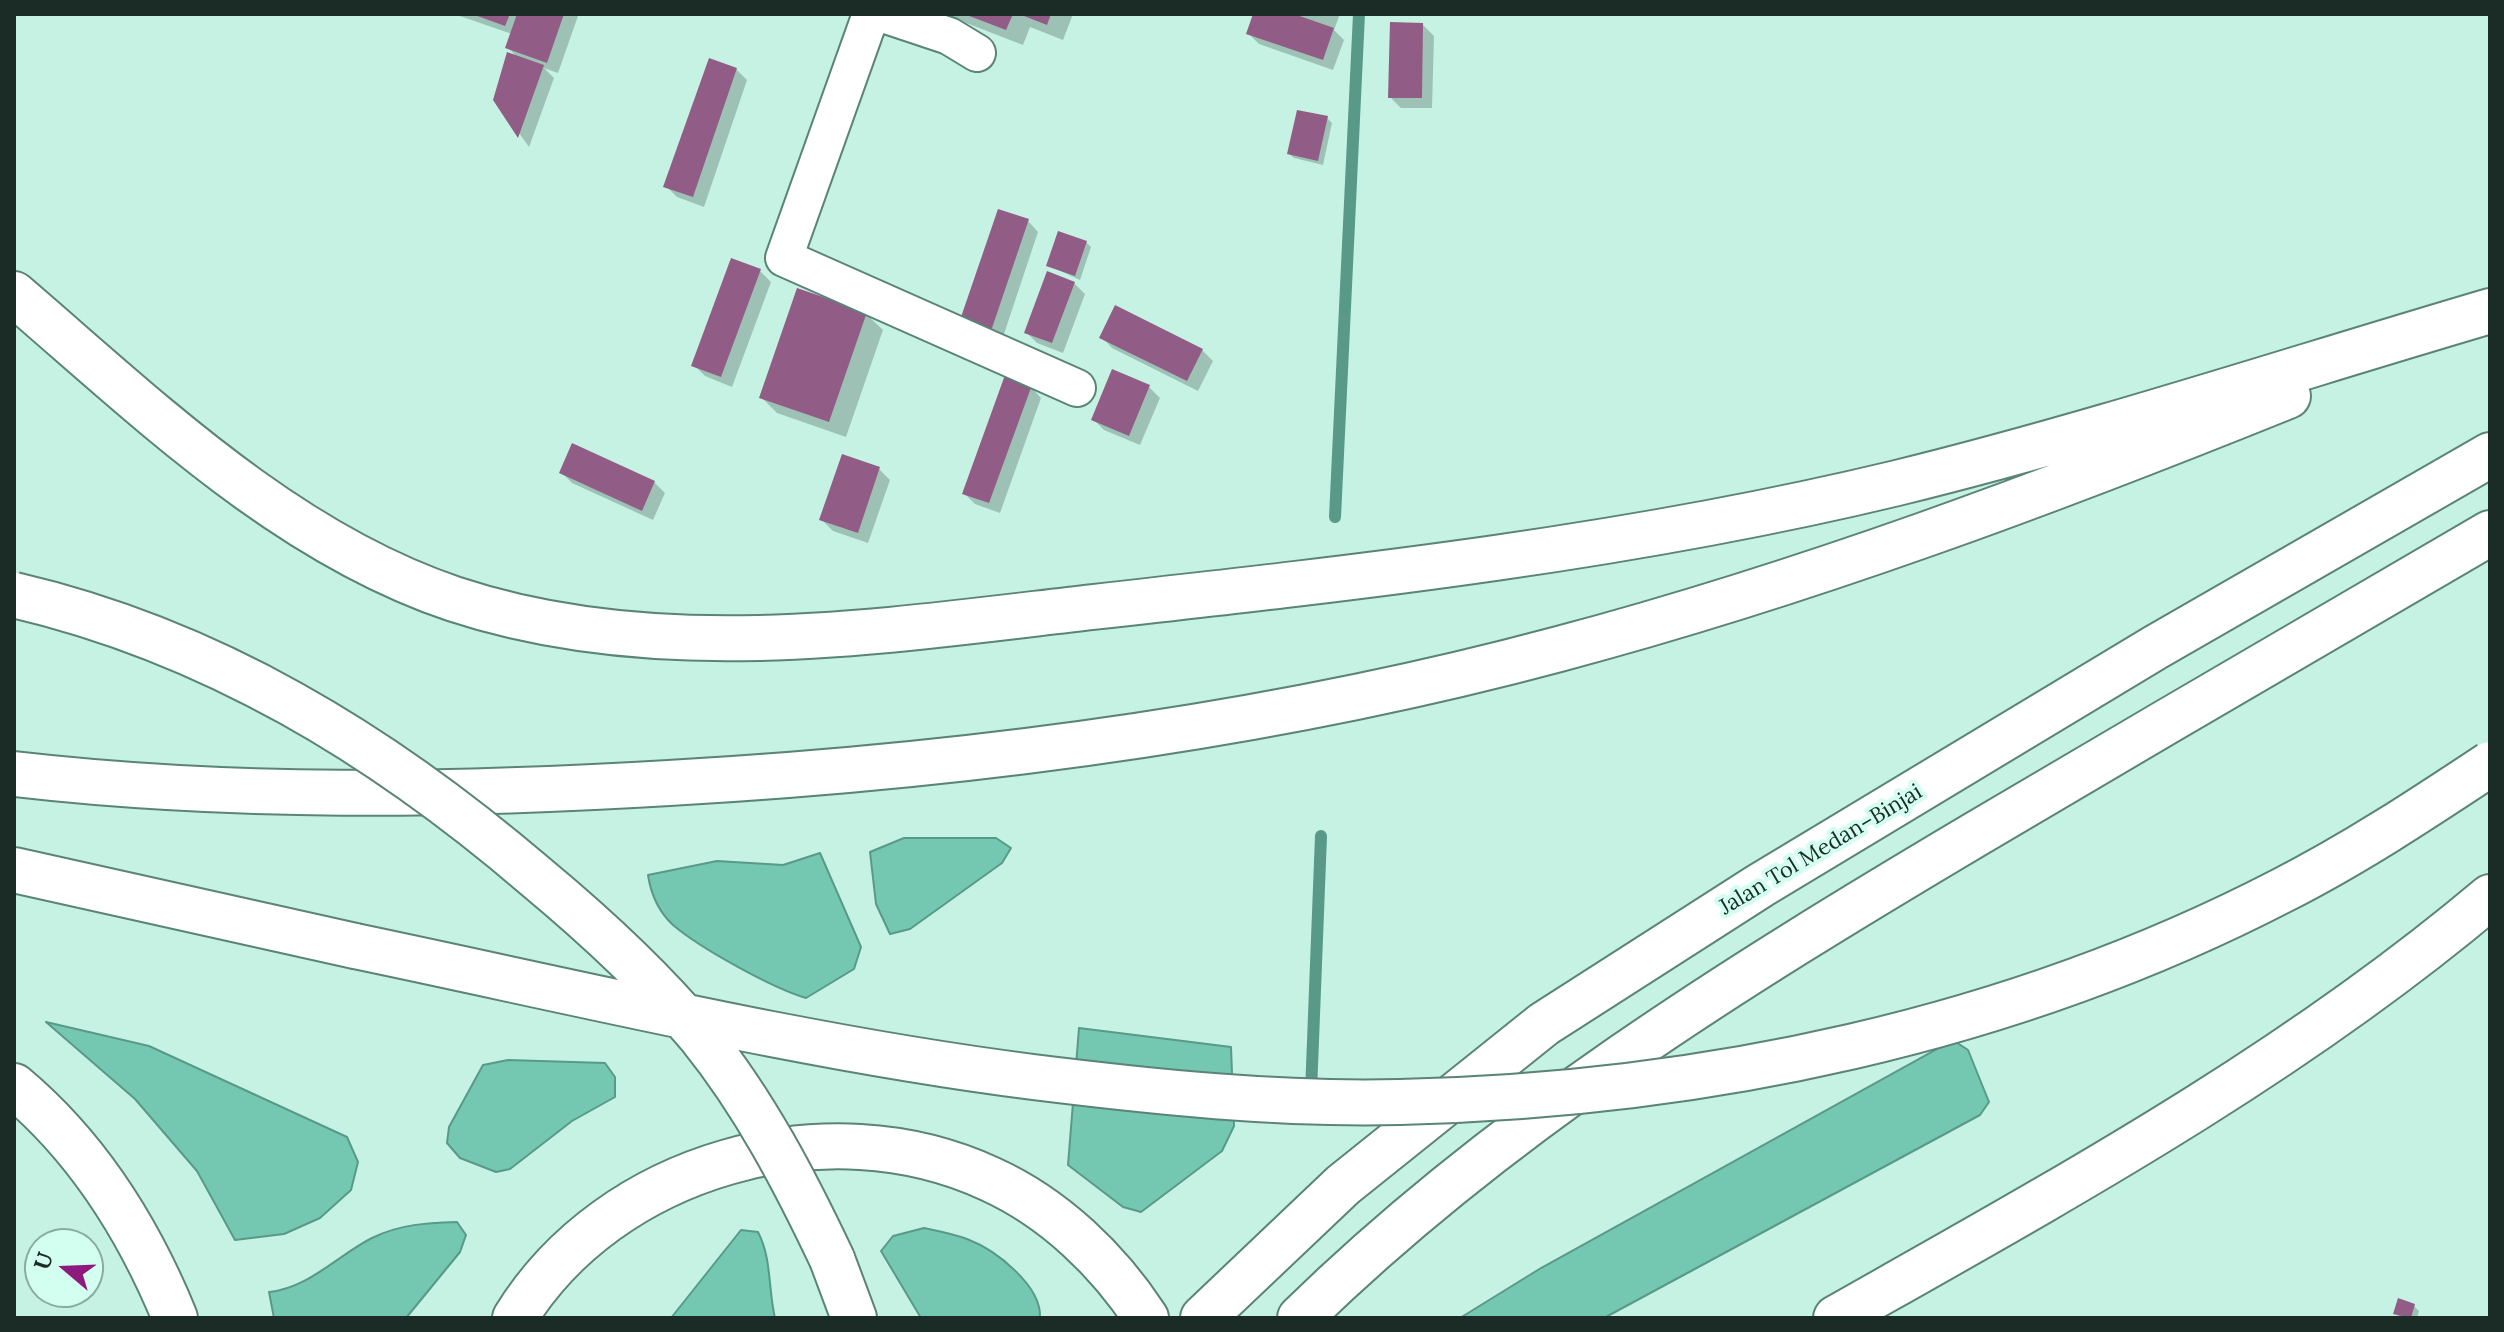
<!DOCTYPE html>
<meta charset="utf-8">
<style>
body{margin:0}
#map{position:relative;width:2504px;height:1332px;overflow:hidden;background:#c6f2e4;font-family:Lora,serif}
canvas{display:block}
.frame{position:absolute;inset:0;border:16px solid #1b2c27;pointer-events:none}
.north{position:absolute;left:24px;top:1228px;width:80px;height:80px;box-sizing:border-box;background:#d3fff1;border:2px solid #89aba0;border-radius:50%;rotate:289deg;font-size:22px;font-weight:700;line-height:32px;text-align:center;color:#1b2c27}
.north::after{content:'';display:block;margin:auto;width:28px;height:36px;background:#8d1a7c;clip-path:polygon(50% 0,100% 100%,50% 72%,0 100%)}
</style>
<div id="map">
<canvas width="2504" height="1332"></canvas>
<div class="frame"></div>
<div class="north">U</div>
</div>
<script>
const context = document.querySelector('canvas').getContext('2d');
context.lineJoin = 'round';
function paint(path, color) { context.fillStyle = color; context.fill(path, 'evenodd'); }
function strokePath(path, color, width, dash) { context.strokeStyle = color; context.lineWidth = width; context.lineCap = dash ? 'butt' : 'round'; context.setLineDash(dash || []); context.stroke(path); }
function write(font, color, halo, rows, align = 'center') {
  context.font = font + ' Lora,serif'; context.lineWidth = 8; context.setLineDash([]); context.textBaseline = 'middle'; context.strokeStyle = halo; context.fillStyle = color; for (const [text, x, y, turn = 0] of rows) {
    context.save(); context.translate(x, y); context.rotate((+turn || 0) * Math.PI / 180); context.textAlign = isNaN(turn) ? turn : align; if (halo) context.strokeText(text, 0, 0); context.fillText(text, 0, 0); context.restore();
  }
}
const water = new Path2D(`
 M 904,838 L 996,838 L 1011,848 L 1002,863 L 910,929 L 890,934 L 876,904 L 870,852 Z
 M 820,853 L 861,947 L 854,969 L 806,998 C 772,988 700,948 673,925 C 658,911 651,895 648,875 L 717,861 L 783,865 Z
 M 46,1022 L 149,1046 L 347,1137 L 358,1162 L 351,1190 L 320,1218 L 284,1234 L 235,1240 L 197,1171 L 135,1099 Z
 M 1079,1028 L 1231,1047 L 1234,1126 L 1222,1151 L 1141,1212 L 1123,1207 L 1068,1165 Z
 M 1953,1040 L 1968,1050 L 1989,1102 L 1980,1115 L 1604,1318 L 1460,1318 L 1541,1268 Z
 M 508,1060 L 605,1063 L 615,1077 L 615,1097 L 572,1121 L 510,1169 L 496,1172 L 460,1158 L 447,1143 L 449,1127 L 483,1065 Z
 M 457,1222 L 466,1235 L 460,1252 L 406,1318 L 274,1318 L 269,1292 C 309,1288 338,1255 372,1238 C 400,1224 427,1223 457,1222 Z
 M 924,1228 C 938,1231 954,1234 967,1239 C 996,1250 1042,1286 1040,1318 L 921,1318 L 881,1251 L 893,1236 Z
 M 741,1230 L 758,1232 C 772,1259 768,1289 775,1318 L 671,1318 Z`);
const shadow = new Path2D(`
 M 454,14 L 578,16 L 558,73 L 544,68 L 554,78 L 529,147 L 495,100 L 517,57 L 507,47 L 512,34 Z
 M 943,14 L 1073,14 L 1063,40 L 1030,27 L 1023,45 Z
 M 1255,14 L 1340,14 L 1334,30 L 1344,40 L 1333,70 L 1259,44 L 1248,33 Z
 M 1423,25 L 1434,36 L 1432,108 L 1401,108 L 1390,97 Z
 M 736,69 L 747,80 L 704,207 L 677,197 L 666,186 Z
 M 1327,118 L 1332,123 L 1323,165 L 1294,158 L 1289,154 Z
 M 1028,221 L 1038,232 L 1002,340 L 973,330 Z
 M 1086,242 L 1091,247 L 1080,280 L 1048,265 Z
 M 760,271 L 771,282 L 732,387 L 705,376 L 694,365 Z
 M 1074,283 L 1085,294 L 1063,353 L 1037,343 L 1026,332 Z
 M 866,314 L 883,330 L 846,437 L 777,413 L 761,397 Z
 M 1102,337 L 1202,350 L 1213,361 L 1198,391 L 1112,348 Z
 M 1031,387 L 1041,398 L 1000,513 L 975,504 L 964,493 Z
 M 1149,387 L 1160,398 L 1140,445 L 1104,430 L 1093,419 Z
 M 879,469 L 890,480 L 868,543 L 833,531 L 822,520 Z
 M 561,472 L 654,482 L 665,493 L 653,520 L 572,483 Z
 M 2414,1306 L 2419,1311 L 2417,1318 L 2400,1318 L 2395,1313 Z`);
const stream = new Path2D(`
 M 1335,517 L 1359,14
 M 1311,1092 L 1321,836`);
const building = new Path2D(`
 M 472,14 L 510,14 L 505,26 Z
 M 517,14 L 564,14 L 547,63 L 505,48 Z
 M 964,14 L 1013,14 L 1006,30 Z
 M 1019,14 L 1051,14 L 1047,25 Z
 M 1253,14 L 1294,14 L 1334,28 L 1323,60 L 1246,34 Z
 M 1390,22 L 1423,23 L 1422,98 L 1388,98 Z
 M 507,52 L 544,65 L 518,138 L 493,100 Z
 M 709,58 L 737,68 L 693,197 L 663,187 Z
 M 1297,110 L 1328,116 L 1318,161 L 1287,154 Z
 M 998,209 L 1029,219 L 991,331 L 960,320 Z
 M 1058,231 L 1087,241 L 1075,276 L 1046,266 Z
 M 731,258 L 761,269 L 721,377 L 691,366 Z
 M 1047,271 L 1075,282 L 1052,343 L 1024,333 Z
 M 797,288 L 867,312 L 829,422 L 759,398 Z
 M 1115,305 L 1203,349 L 1187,381 L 1099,338 Z
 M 1112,369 L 1150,385 L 1129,436 L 1091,420 Z
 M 1005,375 L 1032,385 L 989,503 L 962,494 Z
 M 572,443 L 655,481 L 642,511 L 559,473 Z
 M 842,454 L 880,467 L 858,533 L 819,520 Z
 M 2398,1298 L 2415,1304 L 2411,1318 L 2393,1314 Z`);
const street = new Path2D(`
 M 871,14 L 784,258 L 1077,388
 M 883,14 L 949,36 L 977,53`);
const highway = new Path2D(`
 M 14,294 C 147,408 284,542 454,599 C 659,667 884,631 1093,607 C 1363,577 1632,547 1897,483 C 2096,434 2293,369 2490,311
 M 14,774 C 232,799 450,796 669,783 C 967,766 1269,727 1559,649 C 1807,583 2050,492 2288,396
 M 14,870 L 355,946
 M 14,1086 C 87,1147 139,1230 175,1318
 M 832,1259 L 854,1318
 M 515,1318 C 610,1164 827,1103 990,1179 C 1054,1208 1108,1260 1146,1318
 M 1203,1318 L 1343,1185 L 1544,1024 L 1761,885 L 2156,647 L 2490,455
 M 1300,1318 C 1499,1123 1737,976 1976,834 C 2147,733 2318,633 2490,533
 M 1836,1318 C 2062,1190 2291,1065 2490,897`);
const highwayBridge = new Path2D(`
 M 14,595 C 212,641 382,745 535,876 C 594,925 651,977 700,1036 C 755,1104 795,1181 832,1259
 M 355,946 C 580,993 805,1048 1033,1077 C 1154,1092 1278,1105 1400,1102 C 1703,1095 2010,1031 2281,891 C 2354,854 2422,809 2490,764`);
const streetNames = [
 ["Jalan Tol Medan–Binjai",1821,850,-31]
];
paint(water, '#74c8b1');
strokePath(water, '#599988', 2);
paint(shadow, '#0003');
strokePath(stream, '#599988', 12);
paint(building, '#915c85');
strokePath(street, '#5b8478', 40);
strokePath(highway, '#5b8478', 48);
strokePath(street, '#fff', 36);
strokePath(highway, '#fff', 44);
strokePath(highwayBridge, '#5b8478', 48, []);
strokePath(highwayBridge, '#fff', 44);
write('22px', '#1b2c27', '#d3fff1', streetNames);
</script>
